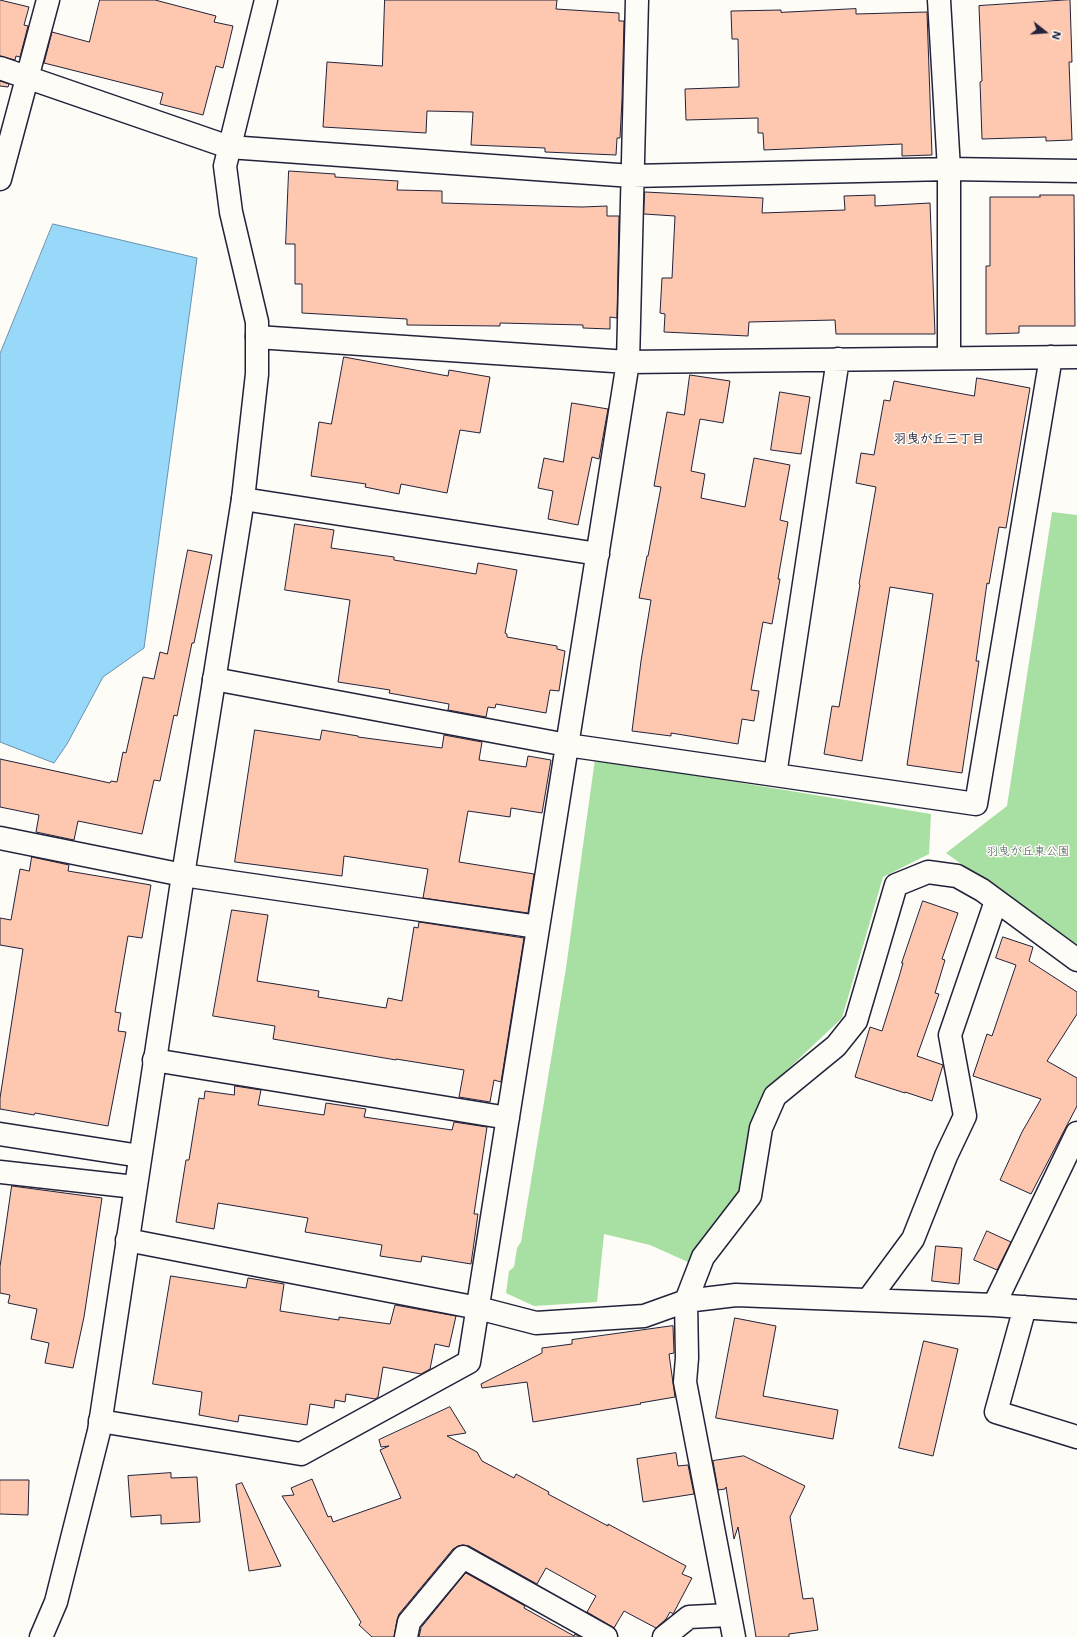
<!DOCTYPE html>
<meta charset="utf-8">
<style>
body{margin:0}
#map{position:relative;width:1077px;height:1637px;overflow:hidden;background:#fdfcf7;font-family:Mali,sans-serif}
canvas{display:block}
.north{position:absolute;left:1025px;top:12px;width:40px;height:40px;-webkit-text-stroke:3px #fdfcf7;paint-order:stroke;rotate:107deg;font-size:11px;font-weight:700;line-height:16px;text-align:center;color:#22223b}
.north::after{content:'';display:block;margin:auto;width:14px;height:18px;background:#22223b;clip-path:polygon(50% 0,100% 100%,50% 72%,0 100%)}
</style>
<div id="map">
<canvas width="1077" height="1637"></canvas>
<div class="north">N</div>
</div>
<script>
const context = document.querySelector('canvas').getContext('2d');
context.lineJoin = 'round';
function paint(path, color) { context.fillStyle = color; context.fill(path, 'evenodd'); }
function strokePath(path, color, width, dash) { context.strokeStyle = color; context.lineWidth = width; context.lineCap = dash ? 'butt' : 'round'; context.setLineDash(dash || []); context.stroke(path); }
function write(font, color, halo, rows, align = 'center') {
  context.font = font + ' Mali,"Klee One",sans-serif'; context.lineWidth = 3; context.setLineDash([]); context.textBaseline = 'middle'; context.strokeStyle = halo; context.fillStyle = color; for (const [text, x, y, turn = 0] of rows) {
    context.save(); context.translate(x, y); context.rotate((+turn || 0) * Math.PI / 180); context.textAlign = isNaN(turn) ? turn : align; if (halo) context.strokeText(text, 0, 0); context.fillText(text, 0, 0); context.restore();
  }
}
const green = new Path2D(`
 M 1052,512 L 1077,515 L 1077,947 L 946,853 L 1007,806 Z
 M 595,759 L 931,814 L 929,854 L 883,877 L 842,1018 L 769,1087 L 743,1192 L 688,1262 L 650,1245 L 604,1234 L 597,1302 L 534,1306 L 506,1293 L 509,1271 L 514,1267 L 517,1248 L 521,1242 L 566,968 Z`);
const water = new Path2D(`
 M 53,224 L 197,258 L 144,648 L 103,677 L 67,744 L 54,763 L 0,742 L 0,354 Z`);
const building = new Path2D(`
 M 0,0 L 29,7 L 24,25 L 28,26 L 20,57 L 16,56 L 15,60 L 0,56 Z
 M 100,0 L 155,0 L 216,16 L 214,22 L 233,26 L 223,68 L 216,66 L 203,115 L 160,104 L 163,93 L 44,63 L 52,32 L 89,42 Z
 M 385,0 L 557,0 L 556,9 L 619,13 L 619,21 L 624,21 L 622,100 L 620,138 L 617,138 L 616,155 L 545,152 L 545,148 L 471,145 L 473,112 L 427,111 L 426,133 L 323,127 L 327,62 L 382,66 Z
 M 1070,0 L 1072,62 L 1069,62 L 1072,140 L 1046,141 L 1046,137 L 982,139 L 980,82 L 982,81 L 979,6 Z
 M 856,9 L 856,14 L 927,12 L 932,155 L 902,156 L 902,144 L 764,150 L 763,133 L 758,133 L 758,118 L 686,120 L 685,89 L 739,87 L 738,39 L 732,39 L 731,11 L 781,10 L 781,12 Z
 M 0,81 L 9,84 L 8,87 L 0,86 Z
 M 289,171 L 335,174 L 335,177 L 398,181 L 397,190 L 442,191 L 442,203 L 582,207 L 607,206 L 607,216 L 619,216 L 617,318 L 610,317 L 610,329 L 583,328 L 583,325 L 500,323 L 500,326 L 407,325 L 407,319 L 302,313 L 302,284 L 295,284 L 295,244 L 286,244 Z
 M 645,192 L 763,198 L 762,213 L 845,210 L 844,196 L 875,195 L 875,206 L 930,203 L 935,334 L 836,334 L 835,320 L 749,322 L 748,336 L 664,332 L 665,314 L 660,313 L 662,278 L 672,278 L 675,216 L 644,214 Z
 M 1040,195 L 1074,195 L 1075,326 L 1019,326 L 1019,333 L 986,334 L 986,266 L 990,266 L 990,197 L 1040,197 Z
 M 344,357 L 448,376 L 449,370 L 490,377 L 480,433 L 460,430 L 447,493 L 401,484 L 399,494 L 365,487 L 366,484 L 311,476 L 319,422 L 331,424 Z
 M 690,375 L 730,381 L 723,423 L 700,419 L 691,471 L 705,474 L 701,498 L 745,507 L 754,458 L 790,465 L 780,520 L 788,522 L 778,579 L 780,579 L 772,624 L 763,622 L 751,690 L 759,691 L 754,721 L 742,719 L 738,744 L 671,733 L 671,736 L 632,731 L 641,661 L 651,600 L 639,598 L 647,556 L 648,556 L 661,487 L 654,486 L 667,412 L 684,415 Z
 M 977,378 L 1030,388 L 1006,528 L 999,527 L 989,584 L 987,583 L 976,661 L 979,661 L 962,773 L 907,765 L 933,594 L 890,587 L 862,761 L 824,754 L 832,706 L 839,707 L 860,585 L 859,584 L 876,487 L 856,483 L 861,453 L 874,455 L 884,400 L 890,401 L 894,381 L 974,396 Z
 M 780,392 L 810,397 L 801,454 L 771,450 Z
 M 572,403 L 608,409 L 599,459 L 592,457 L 578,525 L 548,519 L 553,491 L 538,488 L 544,458 L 563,462 Z
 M 295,524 L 334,530 L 331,548 L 394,557 L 394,560 L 476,574 L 478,563 L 517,570 L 505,633 L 507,634 L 507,637 L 557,646 L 557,649 L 565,651 L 559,691 L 550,690 L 546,713 L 496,704 L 495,708 L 488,707 L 486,717 L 448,710 L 449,704 L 389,693 L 390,690 L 338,682 L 350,600 L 285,590 Z
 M 188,550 L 212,555 L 194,643 L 192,643 L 177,716 L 174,715 L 160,781 L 154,780 L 142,834 L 78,821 L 74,840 L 36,832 L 39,815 L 0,807 L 0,759 L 110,783 L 111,781 L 117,782 L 123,752 L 126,753 L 143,677 L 154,679 L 160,652 L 167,654 Z
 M 255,730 L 320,740 L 322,730 L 358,736 L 358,737 L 442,748 L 444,735 L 482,742 L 479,760 L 526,767 L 528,756 L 551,760 L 542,813 L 511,808 L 510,817 L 468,811 L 459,862 L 534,874 L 528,913 L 423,898 L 428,869 L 344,856 L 342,876 L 235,862 Z
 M 32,857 L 69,865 L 68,871 L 151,885 L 142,938 L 128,936 L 115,1012 L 121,1013 L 118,1031 L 126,1032 L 108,1126 L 35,1113 L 34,1115 L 0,1109 L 0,1098 L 23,949 L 0,945 L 0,918 L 11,920 L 20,869 L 29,871 Z
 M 923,901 L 958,913 L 942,959 L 945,960 L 935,993 L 939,994 L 917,1056 L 943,1065 L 932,1101 L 905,1092 L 905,1093 L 855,1077 L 870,1027 L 882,1031 L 899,977 L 903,963 L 902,963 Z
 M 232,910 L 268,915 L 257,981 L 319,991 L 318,997 L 386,1008 L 388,998 L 402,1001 L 414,927 L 418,928 L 419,922 L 524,938 L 501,1082 L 494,1080 L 490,1102 L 459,1097 L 464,1070 L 396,1059 L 396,1060 L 273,1039 L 275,1026 L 213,1016 Z
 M 1003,937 L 1033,947 L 1029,961 L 1077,992 L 1077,1014 L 1047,1061 L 1077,1078 L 1077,1106 L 1031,1194 L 1000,1180 L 1022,1132 L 1041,1099 L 973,1076 L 987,1034 L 992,1036 L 1016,965 L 996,958 Z
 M 235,1086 L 261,1090 L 258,1105 L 324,1115 L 326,1103 L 366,1109 L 364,1117 L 452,1130 L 454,1122 L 487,1127 L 474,1214 L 478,1214 L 471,1264 L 422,1256 L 421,1262 L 380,1256 L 382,1245 L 305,1232 L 308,1218 L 218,1203 L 214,1229 L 176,1222 L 186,1160 L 189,1160 L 199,1098 L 204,1099 L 205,1091 L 234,1095 Z
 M 12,1186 L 102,1198 L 84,1317 L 73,1368 L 45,1363 L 49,1343 L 31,1339 L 37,1309 L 8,1303 L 10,1295 L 0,1293 L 0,1267 Z
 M 987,1231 L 1011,1242 L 997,1270 L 974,1260 Z
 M 936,1246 L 962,1248 L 959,1284 L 932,1281 Z
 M 171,1276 L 246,1288 L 248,1278 L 284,1284 L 280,1311 L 339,1320 L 339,1317 L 390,1324 L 395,1305 L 456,1316 L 449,1347 L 435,1344 L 430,1369 L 421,1374 L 383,1367 L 378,1397 L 375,1399 L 346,1394 L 345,1402 L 335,1400 L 334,1408 L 310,1404 L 307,1425 L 239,1415 L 238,1422 L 199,1415 L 202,1392 L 153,1384 Z
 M 735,1318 L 776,1326 L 763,1396 L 838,1410 L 833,1439 L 716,1418 Z
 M 673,1326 L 674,1353 L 669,1354 L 675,1397 L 640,1403 L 641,1404 L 533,1422 L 527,1382 L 482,1388 L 481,1384 L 542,1353 L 542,1348 L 572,1344 L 572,1340 Z
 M 924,1341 L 958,1349 L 933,1456 L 899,1448 Z
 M 450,1407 L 466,1433 L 447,1436 L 477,1452 L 482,1461 L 514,1478 L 516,1474 L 549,1492 L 548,1494 L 608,1526 L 608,1524 L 686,1566 L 682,1574 L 692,1578 L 673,1614 L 670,1612 L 666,1619 L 656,1628 L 624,1611 L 614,1628 L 587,1612 L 596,1596 L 546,1568 L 537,1584 L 469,1546 L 463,1545 L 458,1546 L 453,1549 L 399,1614 L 397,1620 L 394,1637 L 372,1637 L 359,1625 L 361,1622 L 282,1496 L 294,1495 L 291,1488 L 312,1479 L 328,1517 L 331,1516 L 333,1522 L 401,1498 L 380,1450 L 389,1446 L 381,1447 L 379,1440 Z
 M 676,1453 L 678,1466 L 688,1465 L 694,1494 L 643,1502 L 637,1459 Z
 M 744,1456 L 805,1486 L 790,1517 L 803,1599 L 813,1598 L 818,1630 L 789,1634 L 789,1637 L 756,1637 L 738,1527 L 734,1539 L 726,1487 L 725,1489 L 718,1490 L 713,1461 Z
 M 171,1473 L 171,1478 L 197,1477 L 200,1522 L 161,1524 L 161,1515 L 131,1517 L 128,1476 Z
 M 0,1480 L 29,1480 L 28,1515 L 0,1514 Z
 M 242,1483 L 281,1566 L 249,1571 L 236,1485 Z
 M 466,1573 L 525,1606 L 524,1608 L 574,1636 L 575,1634 L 580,1637 L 419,1637 L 421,1628 Z`);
const minor = new Path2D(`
 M 939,0 L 949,169 L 949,358
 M 0,68 L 229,147 L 632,176 L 949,169 L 1077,171
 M 0,179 L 48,0
 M 257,337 L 628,362 L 1077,357
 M 243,499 L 598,554
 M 214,679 L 567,745 L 976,804 L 1051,357
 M 775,775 L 838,359
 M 0,838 L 183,875 L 538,927
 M 1077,960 L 982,890 L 957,876 L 928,872 L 896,885 L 856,1021 L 836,1046 L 775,1096 L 761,1128 L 750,1196 L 703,1257 L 686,1301 L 736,1295 L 994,1305 L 1077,1311
 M 154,1060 L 508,1118
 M 0,1134 L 140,1156
 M 0,1172 L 135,1187
 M 127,1240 L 478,1308 L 536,1323 L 644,1316 L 686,1301 L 687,1358 L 685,1382 L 734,1637
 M 868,1300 L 913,1239 L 946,1156 L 965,1116 L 950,1035 L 996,901
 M 994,1305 L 1077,1133
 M 1025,1307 L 996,1412 L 1077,1437
 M 100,1421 L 301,1454 L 469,1362 L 628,362 L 637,0
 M 406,1637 L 409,1622 L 463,1557 L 606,1637
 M 664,1637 L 689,1617 L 729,1615`);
const tertiary = new Path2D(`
 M 41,1637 L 56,1602 L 99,1431 L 183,875 L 243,499 L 257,374 L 257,322 L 231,212 L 225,166 L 266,0`);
const parkNames = [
 ["羽曳が丘東公園",1028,851]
];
const neighbourhoodNames = [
 ["羽曳が丘三丁目",939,439]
];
paint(green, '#a8dfa2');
paint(water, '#98d9fa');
strokePath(water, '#6990ae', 1);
paint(building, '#fdc8af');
strokePath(building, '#22223b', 1);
strokePath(minor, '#22223b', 25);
strokePath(tertiary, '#22223b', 25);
strokePath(minor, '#fdfcf7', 22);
strokePath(tertiary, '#fdfcf7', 22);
write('12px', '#4a5b5a', '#fdfcf7', parkNames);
write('bold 13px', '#22223b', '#fdfcf7', neighbourhoodNames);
</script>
